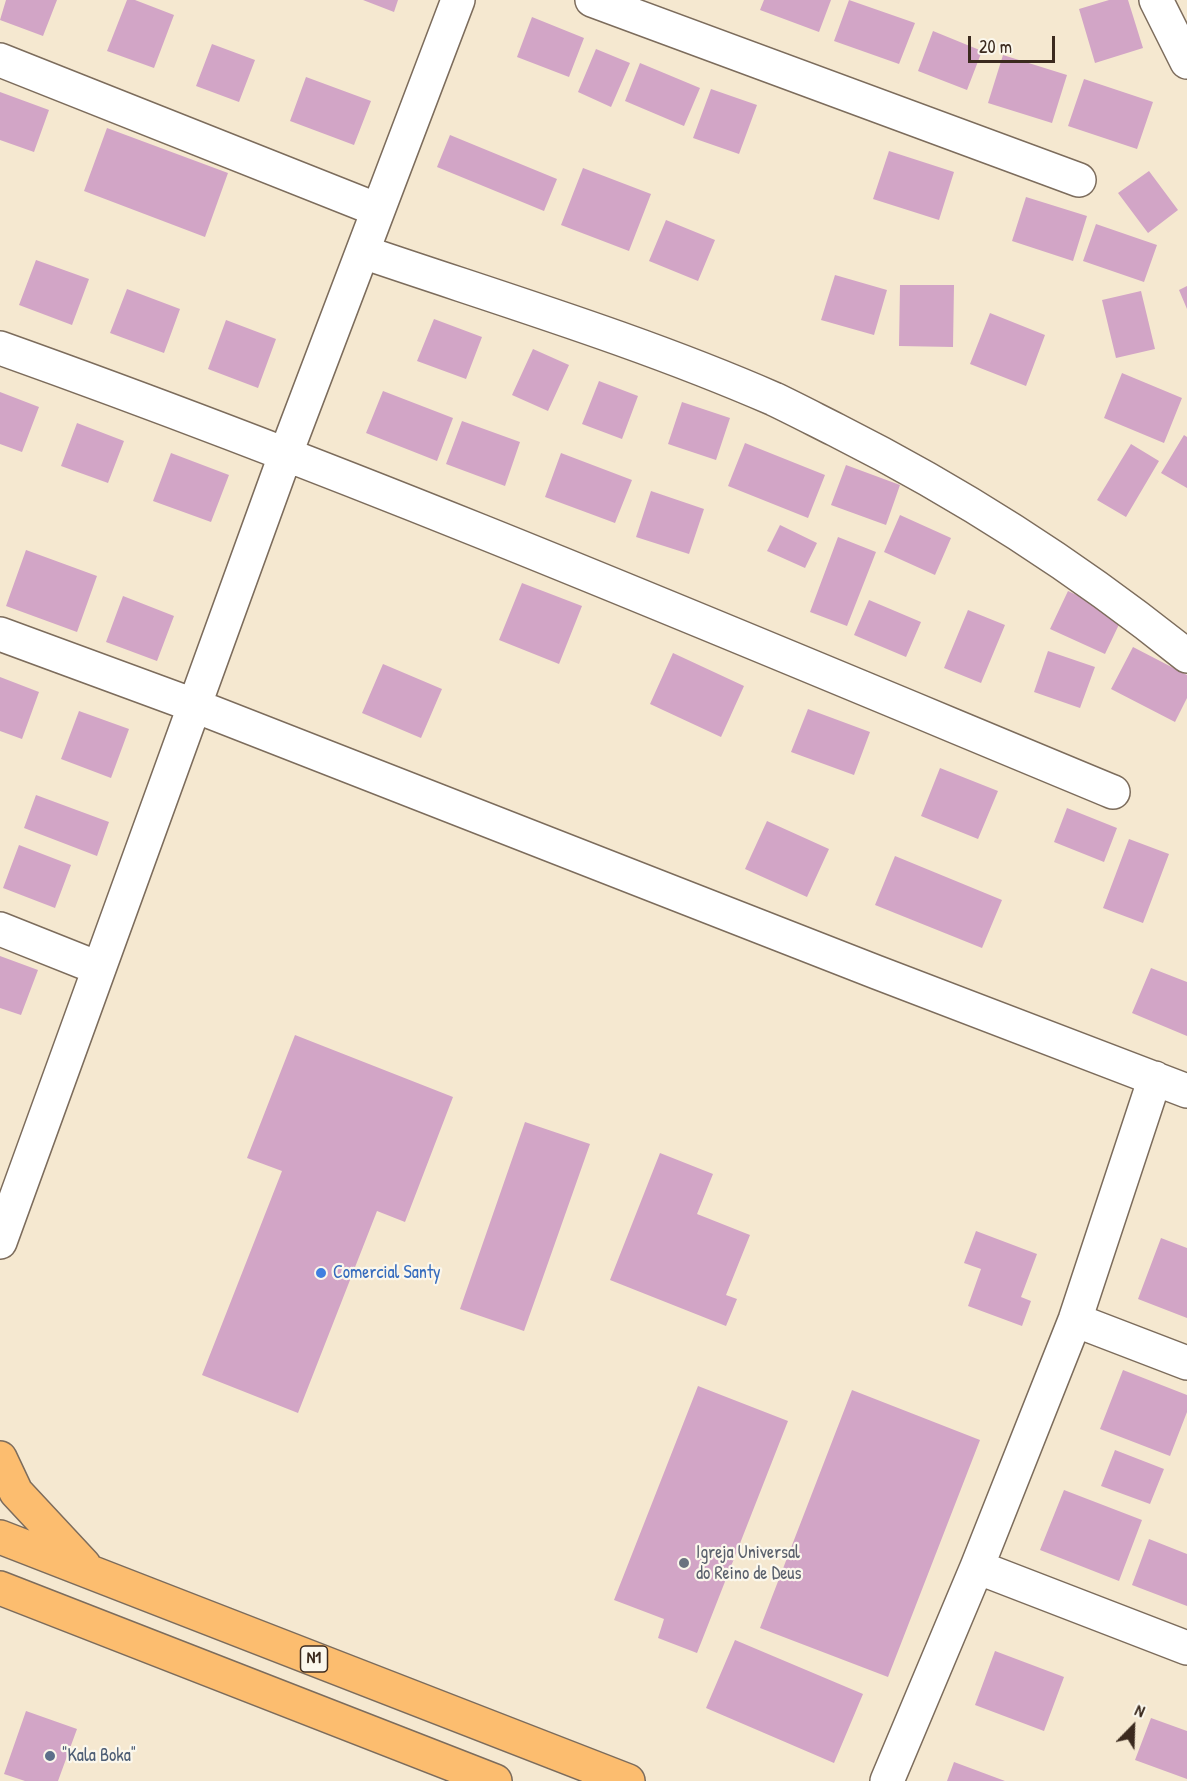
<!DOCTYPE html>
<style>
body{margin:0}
#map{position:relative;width:1187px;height:1781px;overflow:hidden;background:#f5e8d0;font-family:"Patrick Hand",sans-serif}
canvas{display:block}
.north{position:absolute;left:1103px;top:1697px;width:60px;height:60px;-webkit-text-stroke:4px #fbf7ec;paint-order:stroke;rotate:23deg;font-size:16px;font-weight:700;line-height:24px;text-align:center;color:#3b2a1e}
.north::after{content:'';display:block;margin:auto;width:21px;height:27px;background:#3b2a1e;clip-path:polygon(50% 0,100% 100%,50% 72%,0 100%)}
.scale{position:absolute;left:968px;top:36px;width:87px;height:27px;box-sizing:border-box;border:3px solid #3b2a1e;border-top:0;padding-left:8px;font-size:18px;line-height:21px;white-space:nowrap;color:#3b2a1e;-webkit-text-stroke:4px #fbf7ec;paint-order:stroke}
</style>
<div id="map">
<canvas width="1187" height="1781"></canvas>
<div class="north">N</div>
<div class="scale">20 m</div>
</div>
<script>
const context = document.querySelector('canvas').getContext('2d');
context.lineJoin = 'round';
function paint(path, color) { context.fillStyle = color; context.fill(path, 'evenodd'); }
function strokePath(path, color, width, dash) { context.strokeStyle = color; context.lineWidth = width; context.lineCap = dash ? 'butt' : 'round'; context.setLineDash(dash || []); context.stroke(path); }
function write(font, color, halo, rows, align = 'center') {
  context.font = font + ' "Patrick Hand",sans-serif'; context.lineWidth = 4.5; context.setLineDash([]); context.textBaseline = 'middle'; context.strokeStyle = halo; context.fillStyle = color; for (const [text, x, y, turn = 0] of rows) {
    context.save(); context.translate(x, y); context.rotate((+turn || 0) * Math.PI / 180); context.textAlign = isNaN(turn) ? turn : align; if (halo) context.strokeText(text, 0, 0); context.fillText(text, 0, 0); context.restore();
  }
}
const building = new Path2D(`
 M 6,0 L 57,0 L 43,36 L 0,20 Z
 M 127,0 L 135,0 L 174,15 L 154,68 L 107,51 Z
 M 363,0 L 398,0 L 394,12 Z
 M 764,0 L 831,0 L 819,32 L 760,10 Z
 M 849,0 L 915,23 L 899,64 L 834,41 Z
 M 1109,0 L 1128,0 L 1143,48 L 1095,63 L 1079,9 Z
 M 532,17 L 584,38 L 569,77 L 517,57 Z
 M 933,31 L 982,51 L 967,90 L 918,71 Z
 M 212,44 L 255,60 L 239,102 L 196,86 Z
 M 596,49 L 630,63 L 611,107 L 578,92 Z
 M 1003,55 L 1067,75 L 1052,123 L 988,103 Z
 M 640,63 L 700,88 L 684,126 L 625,101 Z
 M 306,77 L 371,101 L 354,145 L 290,121 Z
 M 1084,79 L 1153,102 L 1137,149 L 1068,126 Z
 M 711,89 L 757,105 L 739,154 L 693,138 Z
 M 0,92 L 49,110 L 34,152 L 0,140 Z
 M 107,128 L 228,173 L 205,237 L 84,191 Z
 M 450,135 L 557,179 L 544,211 L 437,167 Z
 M 889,151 L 954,172 L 939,220 L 873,199 Z
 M 583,168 L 651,194 L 629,251 L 561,225 Z
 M 1149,171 L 1178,210 L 1148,233 L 1118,193 Z
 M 1026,197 L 1087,216 L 1073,261 L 1012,241 Z
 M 666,220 L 715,240 L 698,281 L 649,261 Z
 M 1096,224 L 1157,245 L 1144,282 L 1083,261 Z
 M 36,260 L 89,279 L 72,325 L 19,305 Z
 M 835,275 L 887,290 L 874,335 L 821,320 Z
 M 900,285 L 954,285 L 953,347 L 899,346 Z
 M 1187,286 L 1187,309 L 1179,290 Z
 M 127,289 L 180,309 L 164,353 L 110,333 Z
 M 1141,291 L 1155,349 L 1116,358 L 1102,300 Z
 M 990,313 L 1045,335 L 1026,386 L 970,364 Z
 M 434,319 L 482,337 L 466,379 L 417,361 Z
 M 226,320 L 276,339 L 258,388 L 208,369 Z
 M 533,349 L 569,365 L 548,411 L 512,395 Z
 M 1122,373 L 1182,398 L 1164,443 L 1104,418 Z
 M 599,381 L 638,396 L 622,439 L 582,424 Z
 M 383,391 L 453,418 L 437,461 L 366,433 Z
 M 0,392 L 39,407 L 22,452 L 0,444 Z
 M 682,402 L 730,418 L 716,460 L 668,444 Z
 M 462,421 L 520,442 L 505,486 L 446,464 Z
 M 77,423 L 124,441 L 108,483 L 61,466 Z
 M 1184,435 L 1187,437 L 1187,488 L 1161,473 Z
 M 745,443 L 825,475 L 808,518 L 728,486 Z
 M 1131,444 L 1159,461 L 1126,517 L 1097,500 Z
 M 171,453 L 229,475 L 211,522 L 153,501 Z
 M 561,453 L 632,480 L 615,523 L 545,497 Z
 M 846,465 L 900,485 L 886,525 L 831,505 Z
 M 651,491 L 704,509 L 689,554 L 636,537 Z
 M 900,515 L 951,538 L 935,575 L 884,552 Z
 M 780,525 L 817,543 L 805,568 L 767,551 Z
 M 838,537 L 876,552 L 847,626 L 810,612 Z
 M 26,550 L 97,576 L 77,632 L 6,606 Z
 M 522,583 L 582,606 L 559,664 L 499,640 Z
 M 1068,591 L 1123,616 L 1105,654 L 1050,629 Z
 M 123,596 L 174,616 L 157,661 L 106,642 Z
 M 869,600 L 921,622 L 906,657 L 854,635 Z
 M 968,610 L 1005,625 L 981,683 L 944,668 Z
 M 1133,647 L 1187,675 L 1187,698 L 1175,722 L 1111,689 Z
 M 1048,651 L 1095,667 L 1080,708 L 1034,692 Z
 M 673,653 L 744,686 L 721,737 L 650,704 Z
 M 383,664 L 442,689 L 421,738 L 362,713 Z
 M 0,677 L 39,692 L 22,739 L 0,731 Z
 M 808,709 L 870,732 L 854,775 L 791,752 Z
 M 79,711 L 129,729 L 111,778 L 61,759 Z
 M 940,768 L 998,791 L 978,839 L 921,816 Z
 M 36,795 L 109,822 L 97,856 L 24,828 Z
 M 1067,808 L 1117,828 L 1104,862 L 1054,842 Z
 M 767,821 L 829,849 L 807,897 L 745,869 Z
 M 1129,839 L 1169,854 L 1143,923 L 1103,908 Z
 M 19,845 L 71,865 L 55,908 L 3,888 Z
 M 895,856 L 1002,900 L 982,948 L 875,905 Z
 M 0,956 L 38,970 L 21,1015 L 0,1008 Z
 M 1151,968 L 1187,982 L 1187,1036 L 1132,1013 Z
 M 295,1035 L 453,1097 L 405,1222 L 377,1211 L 298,1413 L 202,1375 L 282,1171 L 247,1158 Z
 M 525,1122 L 590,1144 L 524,1331 L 460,1309 Z
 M 660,1153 L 713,1174 L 697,1214 L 750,1235 L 726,1295 L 737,1299 L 726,1326 L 610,1280 Z
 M 976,1231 L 1037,1254 L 1021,1297 L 1031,1301 L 1022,1326 L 968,1306 L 981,1269 L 964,1263 Z
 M 1161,1238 L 1187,1248 L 1187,1318 L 1138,1299 Z
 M 1123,1370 L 1187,1395 L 1187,1412 L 1170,1456 L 1100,1429 Z
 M 698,1386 L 788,1421 L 697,1653 L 658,1638 L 664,1619 L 614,1600 Z
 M 852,1390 L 980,1440 L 888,1677 L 760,1628 Z
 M 1115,1450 L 1164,1469 L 1150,1504 L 1101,1486 Z
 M 1064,1490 L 1142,1520 L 1119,1581 L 1040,1550 Z
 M 1149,1539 L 1187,1554 L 1187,1606 L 1132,1585 Z
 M 735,1640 L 863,1694 L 834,1763 L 706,1708 Z
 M 995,1651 L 1064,1677 L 1044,1731 L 975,1705 Z
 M 26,1711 L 77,1729 L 58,1781 L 25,1781 L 4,1774 Z
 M 1151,1718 L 1187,1731 L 1187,1779 L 1135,1760 Z
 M 954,1762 L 1005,1781 L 947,1781 Z`);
const minor = new Path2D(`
 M 592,0 L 1079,180
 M 1156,0 L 1187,62
 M 0,60 L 378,210
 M 363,252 C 501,299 641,341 774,399 C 795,409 816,420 836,430 C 961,493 1078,568 1187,656
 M 0,348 C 376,482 744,639 1113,792
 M 0,634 L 193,705 L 876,972 L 1187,1091
 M 0,929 L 98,968
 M 0,1242 L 286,453 L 458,0
 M 1075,1320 L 1187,1363
 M 977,1567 L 1187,1648
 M 887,1781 L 977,1567 L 1075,1320 L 1155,1078`);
const major = new Path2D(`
 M 0,1458 L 16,1492 L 84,1565
 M 0,1537 L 628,1781
 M 0,1588 L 495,1781`);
const markers = [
 [321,1273,6,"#3f7fe0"],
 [684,1563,6,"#6b7280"],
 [50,1756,6,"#5c6f8a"]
];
const shields = [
 [314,1659,27]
];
const shieldNames = [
 ["N1",314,1659]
];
const shopNames = [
 ["Comercial Santy",333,1273]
];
const worshipNames = [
 ["Igreja Universal",696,1553],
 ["do Reino de Deus",696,1574]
];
const serviceNames = [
 ["\"Kala Boka\"",62,1756]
];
paint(building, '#d2a5c6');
strokePath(minor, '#7c6c5c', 36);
strokePath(major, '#7c6c5c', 36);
strokePath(minor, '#fff', 33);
strokePath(major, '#fcbd6f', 33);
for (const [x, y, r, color] of markers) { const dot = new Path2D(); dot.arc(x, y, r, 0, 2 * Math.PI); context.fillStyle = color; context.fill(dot); strokePath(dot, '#fbf7ec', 2); }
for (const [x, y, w] of shields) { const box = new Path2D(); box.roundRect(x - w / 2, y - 13, w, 26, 4.5); context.fillStyle = '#fbf7ec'; context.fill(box); strokePath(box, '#3b2a1e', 1.5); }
write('bold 16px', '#3b2a1e', null, shieldNames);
write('18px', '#366cbe', '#fbf7ec', shopNames, 'left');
write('18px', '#5b616d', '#fbf7ec', worshipNames, 'left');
write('18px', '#4e5e75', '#fbf7ec', serviceNames, 'left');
</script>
